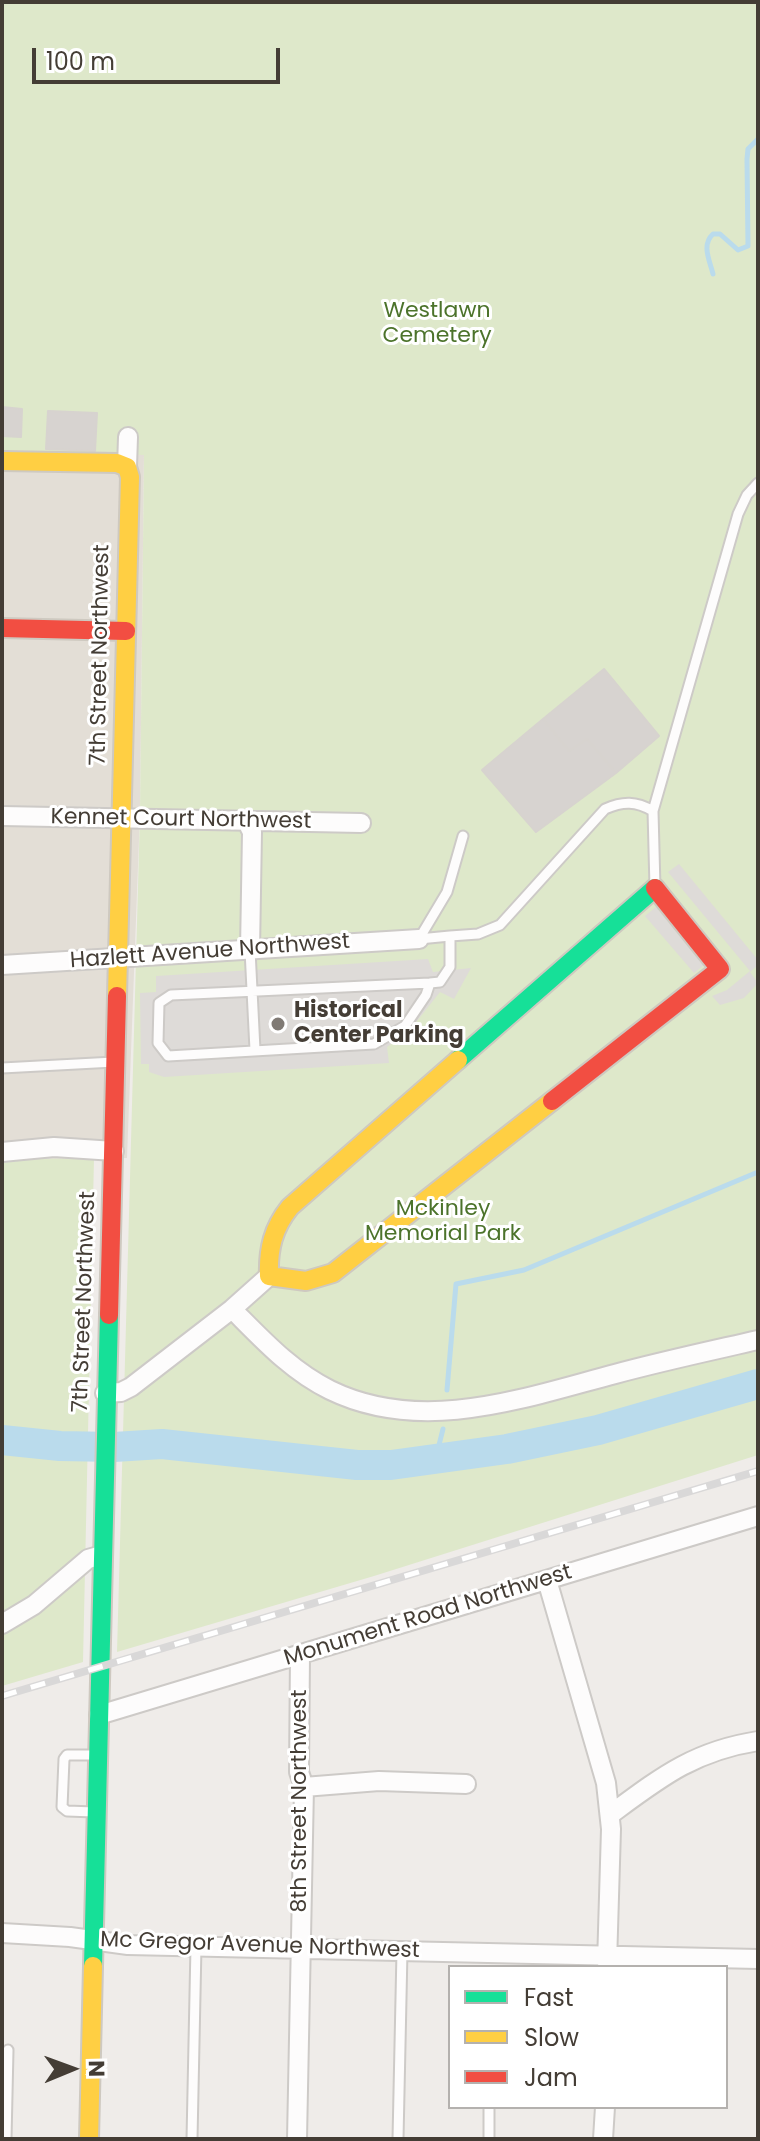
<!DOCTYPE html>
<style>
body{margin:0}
#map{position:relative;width:760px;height:2141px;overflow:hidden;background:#efece9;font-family:Poppins,sans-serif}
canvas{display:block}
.frame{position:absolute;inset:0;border:4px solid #443d35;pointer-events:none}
.legend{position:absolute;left:448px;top:1965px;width:280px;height:144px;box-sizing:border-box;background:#fff;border:2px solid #b4b1ae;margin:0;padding:10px 14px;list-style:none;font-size:24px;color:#443d35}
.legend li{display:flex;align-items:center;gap:16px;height:40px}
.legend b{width:40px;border:2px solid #b4b1ae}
.north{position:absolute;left:32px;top:2029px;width:80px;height:80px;-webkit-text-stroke:6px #fff;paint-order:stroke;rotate:89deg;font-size:22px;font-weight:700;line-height:32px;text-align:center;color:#443d35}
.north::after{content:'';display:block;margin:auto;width:28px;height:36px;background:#443d35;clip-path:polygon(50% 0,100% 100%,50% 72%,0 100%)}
.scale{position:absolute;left:32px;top:48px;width:248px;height:36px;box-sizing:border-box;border:4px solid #443d35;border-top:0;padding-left:10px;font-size:24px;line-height:28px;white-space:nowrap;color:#443d35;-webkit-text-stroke:6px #fff;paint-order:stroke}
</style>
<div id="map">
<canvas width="760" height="2141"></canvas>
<div class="frame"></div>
<ul class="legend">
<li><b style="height:10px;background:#16e098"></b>Fast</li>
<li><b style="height:10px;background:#ffcf43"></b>Slow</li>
<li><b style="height:10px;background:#f24e42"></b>Jam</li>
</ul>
<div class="north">N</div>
<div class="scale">100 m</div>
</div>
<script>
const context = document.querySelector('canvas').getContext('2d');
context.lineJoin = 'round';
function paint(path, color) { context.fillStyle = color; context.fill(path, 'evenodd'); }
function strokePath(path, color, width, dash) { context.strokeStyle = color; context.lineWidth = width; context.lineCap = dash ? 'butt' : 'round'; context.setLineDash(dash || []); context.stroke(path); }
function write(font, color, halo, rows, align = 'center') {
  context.font = font + ' Poppins,sans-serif'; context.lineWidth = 6; context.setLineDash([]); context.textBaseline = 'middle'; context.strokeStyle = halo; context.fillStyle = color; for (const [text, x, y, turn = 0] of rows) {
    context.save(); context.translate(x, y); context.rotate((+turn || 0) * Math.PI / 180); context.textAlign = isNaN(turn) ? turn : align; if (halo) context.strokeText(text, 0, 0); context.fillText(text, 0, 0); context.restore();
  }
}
const residential = new Path2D(`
 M 2,450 L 144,454 L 140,813 L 127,1158 L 32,1159 L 2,1163 Z`);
const green = new Path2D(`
 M 2,2 L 758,2 L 758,1455 L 374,1576 L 117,1652 L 140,813 L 144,455 L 2,450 Z
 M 94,1158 L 83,1662 L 2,1686 L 2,1163 L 32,1159 Z`);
const parking = new Path2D(`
 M 679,864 L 758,960 L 758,965 L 750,972 L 758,983 L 744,998 L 720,1005 L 712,996 L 727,990 L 750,971 L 668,872 Z
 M 656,907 L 704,965 L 694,973 L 645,916 Z
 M 428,959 L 433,972 L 471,968 L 454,999 L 440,992 L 409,1031 L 387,1047 L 389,1063 L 164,1077 L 149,1072 L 149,1064 L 141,1064 L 140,993 L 156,992 L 156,976 Z`);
const stream = new Path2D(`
 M 713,274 C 710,261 701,245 713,234 L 720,234 L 738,250 L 748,246 L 747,159 L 748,149 L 758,139
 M 447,1390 L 456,1284 L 524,1270 L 758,1172
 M 435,1461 L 443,1429`);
const river = new Path2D(`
 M 2,1440 L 60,1446 L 114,1447 L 162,1444 L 357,1465 L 391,1465 L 507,1449 L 598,1430 L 758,1384`);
const building = new Path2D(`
 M 2,407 L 22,409 L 21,437 L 2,436 Z
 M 48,411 L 97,413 L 95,451 L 46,449 Z
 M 604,669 L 659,736 L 616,773 L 587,739 L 569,751 L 543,719 Z
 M 543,719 L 569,751 L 587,739 L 616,773 L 536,832 L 482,770 Z`);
const lane = new Path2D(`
 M 653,811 L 738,514 L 747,495 L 758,483
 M 450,936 L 478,934 L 500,925 L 605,809 C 623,801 636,801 653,811 L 655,888
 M 419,939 L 450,936 L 450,967 L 440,982 L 430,983 L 426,995 L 405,1026 L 374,1044 L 168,1056 L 158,1043 L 159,1003 L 171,995 L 430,983
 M 419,939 L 447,892 L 463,836
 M 250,950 L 255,1050
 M 2,1068 L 114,1062
 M 94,1812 L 67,1811 L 62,1807 L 64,1759 L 67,1755 L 94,1755
 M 6,2139 L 8,2050
 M 192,2139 L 196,1946
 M 398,2139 L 402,1951
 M 489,2139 L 489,2107`);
const street = new Path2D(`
 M 127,467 L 128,437
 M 2,816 L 361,823
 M 246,820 L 252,832 L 250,950
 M 2,965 L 419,939
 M 2,1152 L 54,1147 L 114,1151
 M 232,1309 C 262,1339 291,1371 330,1390 C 422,1435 524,1398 615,1374 C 663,1361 710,1351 758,1340
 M 105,1393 L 121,1392 L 131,1387 L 232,1309 L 269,1276
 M 547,1580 L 606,1783 L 611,1829 L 607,1964
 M 2,1624 L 34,1605 L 88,1559 L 102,1555
 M 99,1715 L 758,1516
 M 304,1787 L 379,1781 L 466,1784
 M 611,1814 C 661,1777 694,1751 758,1741
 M 2,1933 L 70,1937 L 128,1945 L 758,1959
 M 297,2139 L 304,1787 L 299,1772 L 300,1655
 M 603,2139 L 605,2107`);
const fast = new Path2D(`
 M 458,1060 L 655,888
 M 93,1966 L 109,1315`);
const slow = new Path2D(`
 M 2,461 L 117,463 L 127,467 L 130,477 L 117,996
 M 458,1060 L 290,1207 C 273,1228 268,1249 269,1276 L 306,1281 L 333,1273 L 552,1101
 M 89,2139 L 93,1966`);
const jam = new Path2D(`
 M 2,628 L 126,631
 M 552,1101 L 720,969 L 655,888
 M 109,1315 L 117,996`);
const rail = new Path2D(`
 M 2,1696 L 758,1471`);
const markers = [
 [278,1024,8,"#807a74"]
];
const parkNames = [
 ["Westlawn",437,311],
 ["Cemetery",437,336],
 ["Mckinley",443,1209],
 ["Memorial Park",443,1234]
];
const streetNames = [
 ["7th Street Northwest",101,655,-89],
 ["Kennet Court Northwest",181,820,1],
 ["Hazlett Avenue Northwest",210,952,-4],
 ["7th Street Northwest",85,1302,-88],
 ["Monument Road Northwest",428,1616,-17],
 ["8th Street Northwest",300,1801,-90],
 ["Mc Gregor Avenue Northwest",260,1946,2]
];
const poiNames = [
 ["Historical",294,1011],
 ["Center Parking",294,1036]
];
paint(residential, '#e3ded6');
paint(green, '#dee8ca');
paint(parking, '#dedbd8');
strokePath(stream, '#badbec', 5);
strokePath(river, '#badbec', 30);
paint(building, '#d7d3d0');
strokePath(building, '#d7d3cf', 2);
strokePath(lane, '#cdcac7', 13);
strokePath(street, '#cdcac7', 22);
strokePath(fast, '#cec9c0', 22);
strokePath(slow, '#cec9c0', 22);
strokePath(jam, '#cec9c0', 22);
strokePath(lane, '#fdfcfc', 9);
strokePath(street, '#fdfcfc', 18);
strokePath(fast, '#16e098', 18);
strokePath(slow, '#ffcf43', 18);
strokePath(jam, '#f24e42', 18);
strokePath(rail, '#d9d8d8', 8);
strokePath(rail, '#fff', 5, [15]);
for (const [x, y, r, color] of markers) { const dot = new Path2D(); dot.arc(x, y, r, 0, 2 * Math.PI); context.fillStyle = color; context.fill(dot); strokePath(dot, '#fff', 3); }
write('22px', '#4c732b', '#fff', parkNames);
write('22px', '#443d35', '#fff', streetNames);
write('bold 22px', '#443d35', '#fff', poiNames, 'left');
</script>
